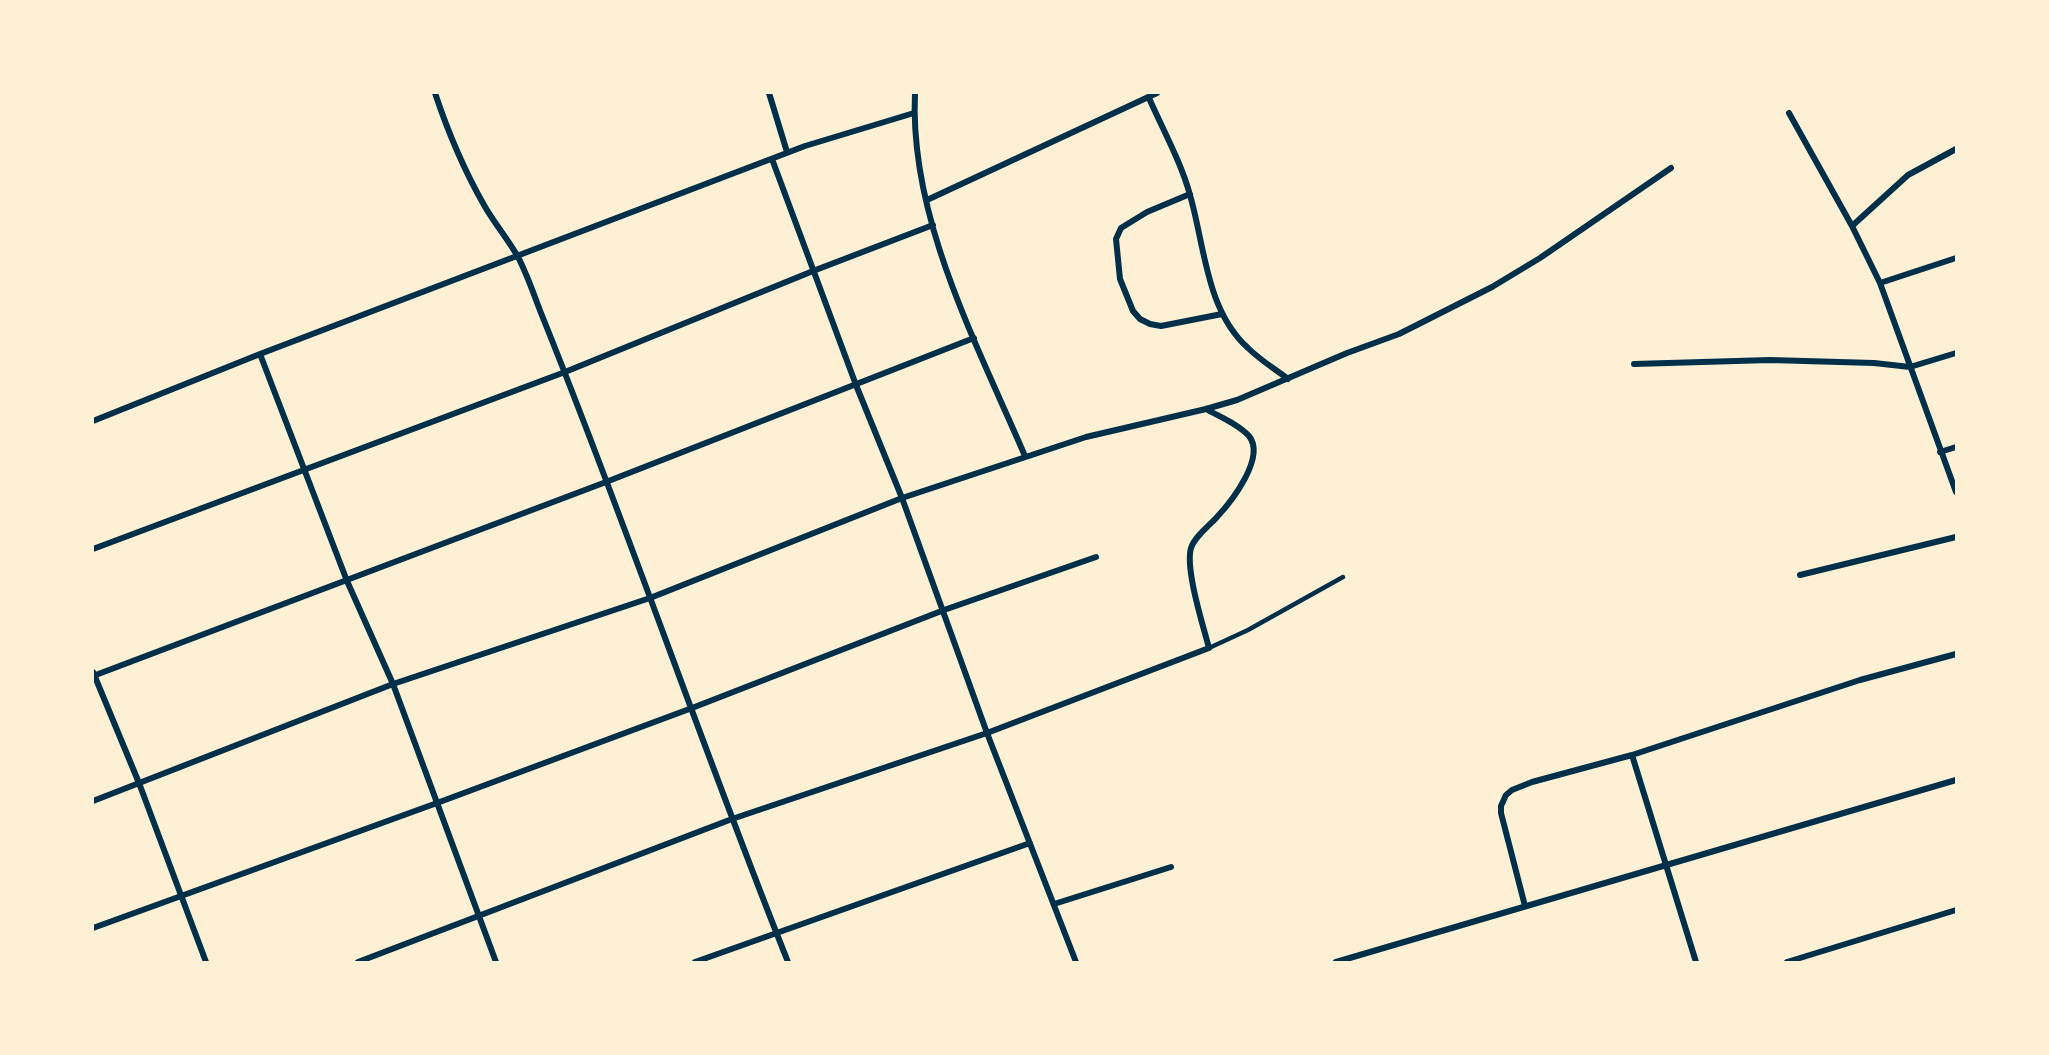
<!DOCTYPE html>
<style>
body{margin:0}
#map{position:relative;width:2049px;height:1055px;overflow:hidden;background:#fdf0d5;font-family:Rubik,sans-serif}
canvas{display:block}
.frame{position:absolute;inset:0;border:94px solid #fdf0d5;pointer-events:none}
</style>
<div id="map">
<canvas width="2049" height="1055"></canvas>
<div class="frame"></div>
</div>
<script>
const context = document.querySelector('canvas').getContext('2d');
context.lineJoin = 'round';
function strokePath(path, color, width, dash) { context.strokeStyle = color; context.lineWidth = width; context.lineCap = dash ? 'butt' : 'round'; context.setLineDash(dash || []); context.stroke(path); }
const service = new Path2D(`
 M 1209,648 L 1248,630 L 1343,577`);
const minor = new Path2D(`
 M 435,93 C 448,132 464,170 484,205 C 494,223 508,239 518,257 C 527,274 534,295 541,313 C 628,528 702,747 788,962
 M 769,93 L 787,152
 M 915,93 C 909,218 977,344 1025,456
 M 1149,98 C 1163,130 1181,162 1190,195 C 1205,247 1206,310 1248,348 C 1260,360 1275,369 1288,379
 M 1789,113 L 1852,226 L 1880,283 L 1956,492
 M 772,159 L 856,385 L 902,498 L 987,733 L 1076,962
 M 1190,194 L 1147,212 L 1121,228 L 1116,239 L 1120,279 L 1133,311 L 1140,319 L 1150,324 L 1161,326 L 1222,314
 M 927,200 L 1157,93
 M 1852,226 L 1908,175 L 1956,149
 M 1880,283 L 1956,258
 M 260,354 L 347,581 L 393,684 L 496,962
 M 1634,364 L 1770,360 L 1874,363 L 1910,367 L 1956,353
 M 93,421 L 260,354 L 805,146 L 914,113
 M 1940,452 L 1956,447
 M 93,549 L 565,372 L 813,271 L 933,225
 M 1800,575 L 1956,537
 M 93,672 L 139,783 L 206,962
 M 93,676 L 606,482 L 974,338
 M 1632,755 L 1696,962
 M 93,801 L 393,684 L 650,598 L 902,498 L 1086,437 L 1206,409 L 1237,400 L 1347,353 L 1399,334 L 1492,287 L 1540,258 L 1671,168
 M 1054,904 L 1171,867
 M 1525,906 L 1501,813 L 1501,806 L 1506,795 L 1512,790 L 1532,782 L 1632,755 L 1860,680 L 1956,654
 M 93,928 L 437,803 L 692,708 L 944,610 L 1096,557
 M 358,962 L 732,819 L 987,733 L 1209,648 C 1203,625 1185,569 1191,548 C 1195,536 1209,526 1217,517 C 1232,501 1266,457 1249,436 C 1238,424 1220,417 1206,409
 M 695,962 L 1030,843
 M 1336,962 L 1956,780
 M 1787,962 L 1956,910`);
strokePath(service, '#003049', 4.5);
strokePath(minor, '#003049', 6);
</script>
